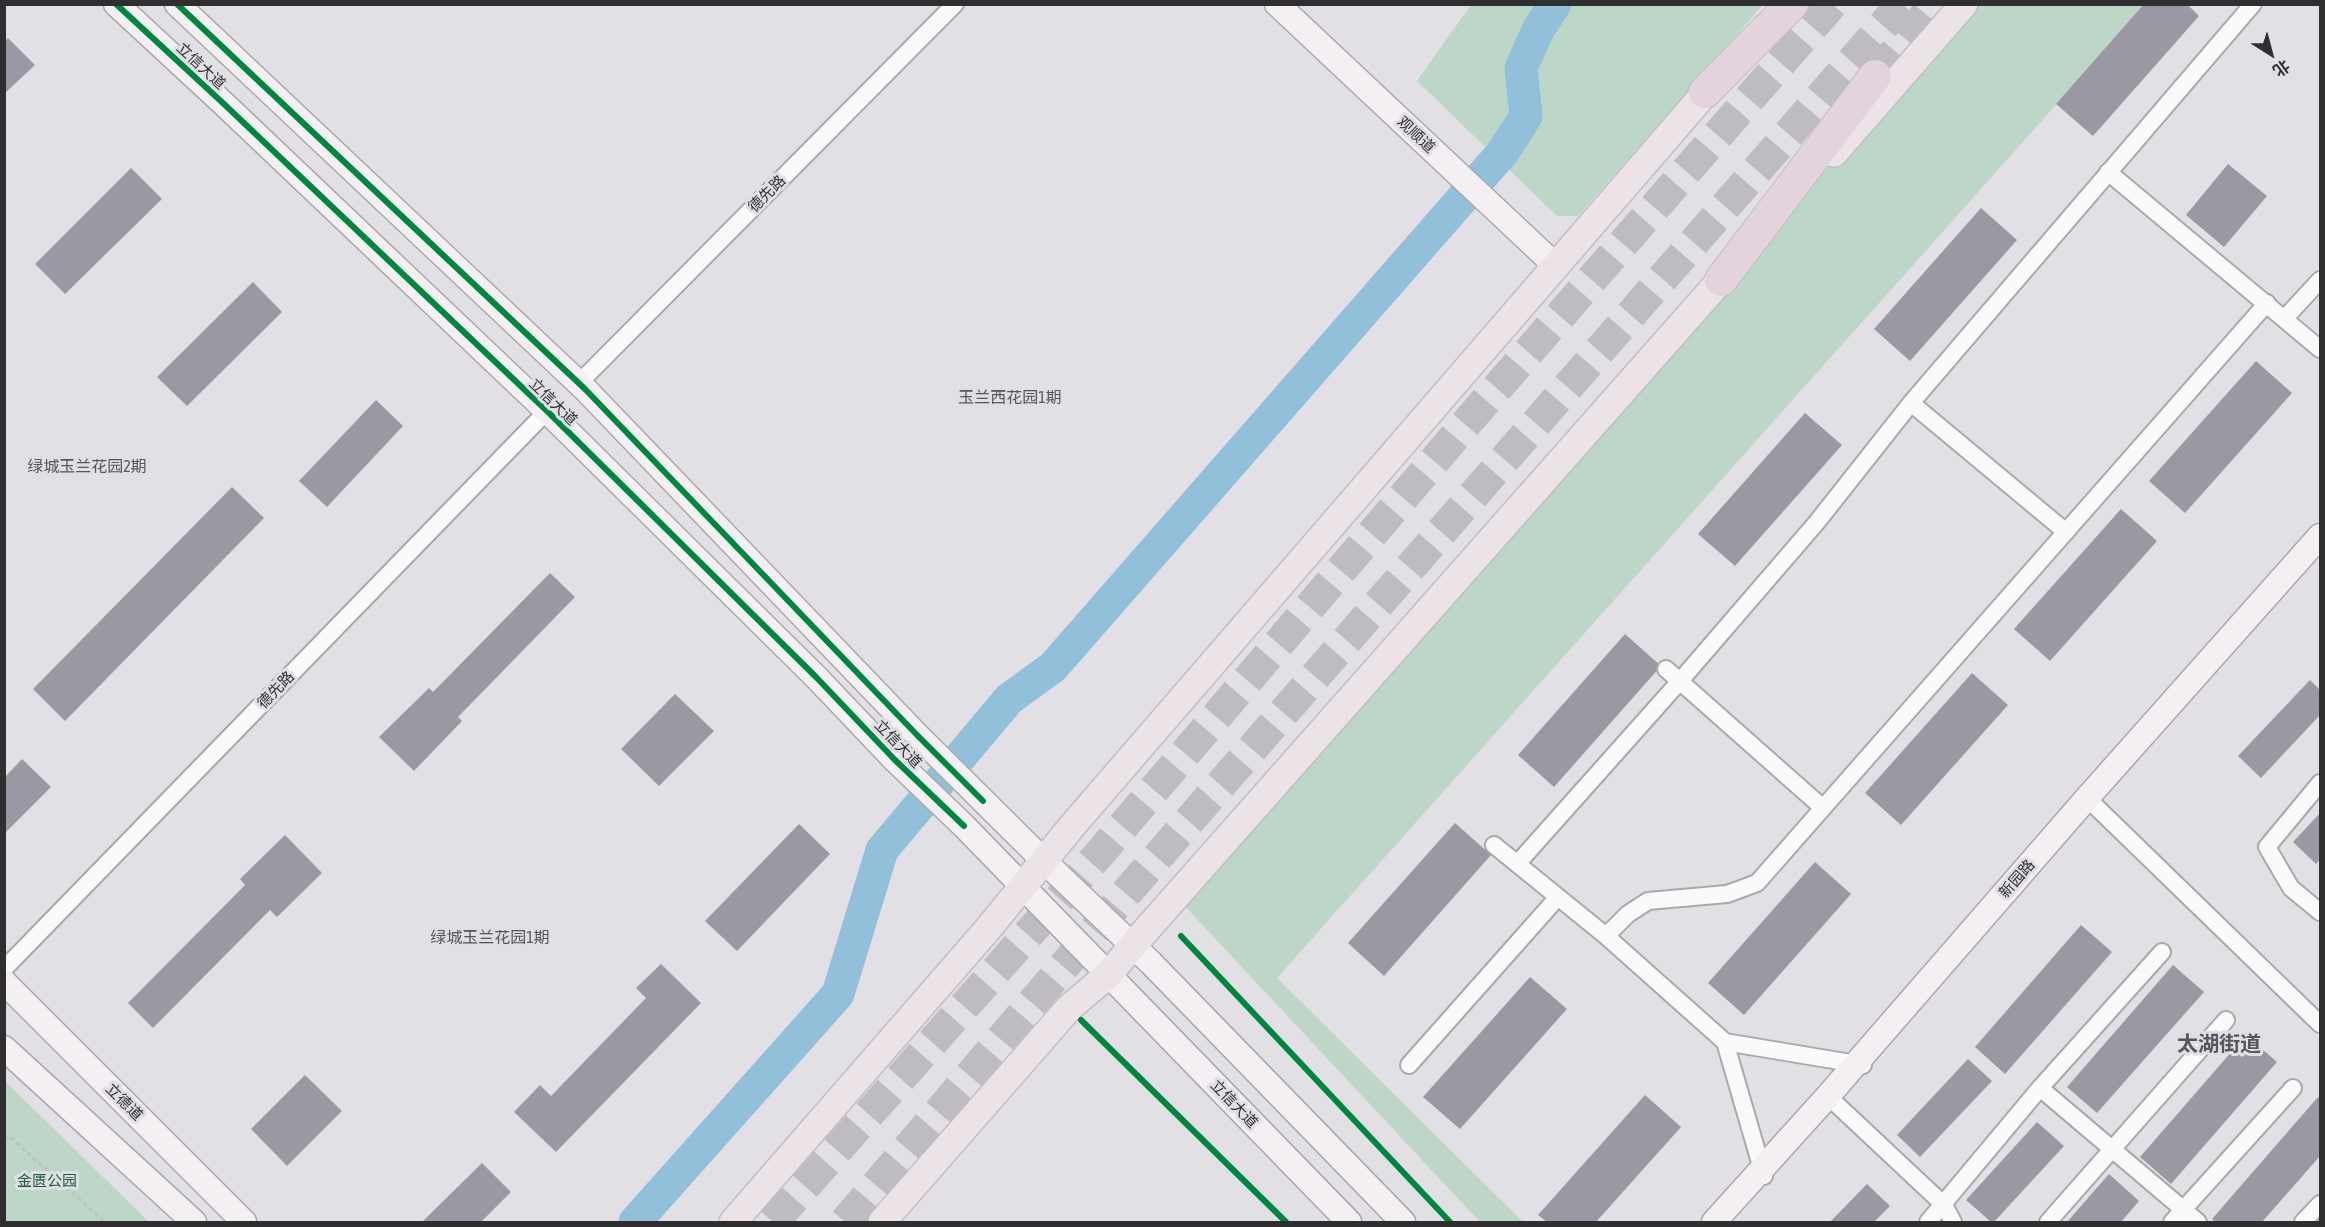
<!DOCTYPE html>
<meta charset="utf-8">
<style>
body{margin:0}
#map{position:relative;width:2325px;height:1227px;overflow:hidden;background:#e2e0e4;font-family:"Asap Condensed","Noto Sans SC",sans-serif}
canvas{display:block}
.frame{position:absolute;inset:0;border:6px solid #2f2e31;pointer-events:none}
.north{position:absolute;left:2241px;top:24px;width:60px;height:60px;-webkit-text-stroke:4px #e1dee6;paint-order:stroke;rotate:144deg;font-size:16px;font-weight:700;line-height:24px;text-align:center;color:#2f2e31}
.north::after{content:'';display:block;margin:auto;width:21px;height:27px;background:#2f2e31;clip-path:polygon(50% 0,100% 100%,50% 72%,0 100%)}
</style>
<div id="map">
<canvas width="2325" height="1227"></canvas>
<div class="frame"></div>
<div class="north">北</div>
</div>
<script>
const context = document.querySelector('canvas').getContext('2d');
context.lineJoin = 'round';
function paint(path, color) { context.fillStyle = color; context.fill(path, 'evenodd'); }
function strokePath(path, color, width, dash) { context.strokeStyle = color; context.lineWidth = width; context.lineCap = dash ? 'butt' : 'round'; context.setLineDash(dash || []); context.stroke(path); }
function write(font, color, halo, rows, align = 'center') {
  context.font = font + ' "Asap Condensed","Noto Sans SC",sans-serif'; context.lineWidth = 6; context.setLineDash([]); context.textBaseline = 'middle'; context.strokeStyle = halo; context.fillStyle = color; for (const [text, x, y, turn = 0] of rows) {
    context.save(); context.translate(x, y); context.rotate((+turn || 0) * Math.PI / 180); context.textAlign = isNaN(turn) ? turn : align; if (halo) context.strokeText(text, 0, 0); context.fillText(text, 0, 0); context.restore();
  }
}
const green = new Path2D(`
 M 1471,5 L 1763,5 L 1578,216 L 1557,216 L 1417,81 Z
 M 1969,5 L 2145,5 L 1277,978 L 1523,1222 L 1480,1222 L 1181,902 Z
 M 5,1081 L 149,1222 L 5,1222 Z`);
const river = new Path2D(`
 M 635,1222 L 838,994 L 882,850 L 1009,699 L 1053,667 L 1503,152 L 1526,116 L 1521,68 L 1539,28 L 1555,4`);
const building = new Path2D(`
 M 2144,4 L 2187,4 L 2199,16 L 2093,136 L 2056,104 Z
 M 8,38 L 35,65 L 4,94 L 4,42 Z
 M 2228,164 L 2267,196 L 2224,247 L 2186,215 Z
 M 131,168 L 162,199 L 65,294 L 35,264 Z
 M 1981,208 L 2017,240 L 1910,361 L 1874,329 Z
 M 253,282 L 282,312 L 187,406 L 157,377 Z
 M 2256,361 L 2292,393 L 2185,513 L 2149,481 Z
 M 376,400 L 403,426 L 327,507 L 299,481 Z
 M 1805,413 L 1842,445 L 1735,566 L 1698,534 Z
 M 232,487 L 264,518 L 65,721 L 33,689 Z
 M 2121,509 L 2157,541 L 2050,661 L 2014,629 Z
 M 550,573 L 575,597 L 458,717 L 462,721 L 414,771 L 379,737 L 429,688 L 433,692 Z
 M 1625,634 L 1661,666 L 1554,787 L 1518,755 Z
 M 1972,673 L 2008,705 L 1901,825 L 1865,793 Z
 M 2310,680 L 2320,690 L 2320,715 L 2261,778 L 2238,756 Z
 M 675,694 L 714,731 L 659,786 L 621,749 Z
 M 22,759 L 51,787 L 4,834 L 4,778 Z
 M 2320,813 L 2320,859 L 2316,864 L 2293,842 Z
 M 1455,823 L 1491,855 L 1384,976 L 1348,943 Z
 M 799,824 L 830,854 L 737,951 L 705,921 Z
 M 285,835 L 322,873 L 277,917 L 270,910 L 153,1028 L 128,1003 L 245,885 L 240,879 Z
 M 1815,862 L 1851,894 L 1744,1015 L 1708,983 Z
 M 2081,925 L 2112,952 L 2005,1074 L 1975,1047 Z
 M 661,964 L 701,1003 L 556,1152 L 514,1112 L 540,1085 L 551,1096 L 646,998 L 636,988 Z
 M 2173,965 L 2204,992 L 2097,1113 L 2067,1087 Z
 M 1530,977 L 1567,1009 L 1460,1129 L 1423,1097 Z
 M 2246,1035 L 2277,1062 L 2171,1184 L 2140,1157 Z
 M 1968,1059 L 1992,1081 L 1920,1157 L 1897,1135 Z
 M 305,1075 L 342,1111 L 287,1166 L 251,1129 Z
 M 1645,1095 L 1681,1127 L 1596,1222 L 1547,1222 L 1538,1215 Z
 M 2318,1097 L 2320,1099 L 2320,1156 L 2262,1222 L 2216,1222 L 2212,1219 Z
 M 2037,1122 L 2064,1146 L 1994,1222 L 1991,1222 L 1966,1200 Z
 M 482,1163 L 511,1192 L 481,1222 L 422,1222 Z
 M 2109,1174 L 2139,1201 L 2121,1222 L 2067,1222 Z
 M 1867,1184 L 1890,1206 L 1874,1222 L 1830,1222 Z`);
const highwayTunnel = new Path2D(`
 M 1875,76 L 1935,4
 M 773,1222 L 1101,852 L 1463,427 L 1832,4
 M 845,1222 L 1134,884 L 1902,4`);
const path = new Path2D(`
 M 4,1140 L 10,1137 L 105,1222`);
const street = new Path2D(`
 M 2108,172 L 2320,349
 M 2285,318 L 2320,280
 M 579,383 L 955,4
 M 2066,532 L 1911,403 L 2253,4
 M 1666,669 L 1823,808
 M 2320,783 L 2267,847 L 2291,888 L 2320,912
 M 2087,798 L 2320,1024
 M 1494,845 L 1606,936 L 1725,1042 L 1764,1176
 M 1517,864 L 1680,681 L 1817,522 L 1911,403
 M 1606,936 L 1628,914 L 1648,901 L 1727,894 L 1757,883 L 2267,303
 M 4,969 L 547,411
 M 1725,1042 L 1863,1065
 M 1409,1065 L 1558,897
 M 2040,1088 L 2198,1222
 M 1832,1100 L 1944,1205 L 1953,1222
 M 1928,1222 L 2040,1088 L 2162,952
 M 2048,1222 L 2226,1020
 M 2172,1222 L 2293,1088
 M 2303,1222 L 2320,1204`);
const secondary = new Path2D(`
 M 116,4 L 224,104 L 547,411 L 816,677 L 894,759 L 964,826 L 1349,1222
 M 177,4 L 585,389 L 918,736 L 1045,862 L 1151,963 L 1403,1222
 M 1277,4 L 1556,266
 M 4,982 L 244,1222
 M 4,1048 L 194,1222
 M 1714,1222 L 1827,1097 L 2087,798 L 2320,536`);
const primary = new Path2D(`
 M 1834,153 L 1964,4
 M 733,1222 L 987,930 L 1073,825 L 1719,77
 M 882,1222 L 1069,1008 L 1109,974 L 1133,945 L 1735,264`);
const highway = new Path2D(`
 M 1705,92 L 1792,4
 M 1721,280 L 1875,76`);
const cycleway = new Path2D(`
 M 116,4 L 224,104 L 547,411 L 816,677 L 894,759 L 964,826
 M 177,4 L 585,389 L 918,736 L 983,801
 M 1181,936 L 1450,1222
 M 1081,1020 L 1286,1222`);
const streetNames = [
 ["立信大道",201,66,43],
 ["观顺道",1416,135,43],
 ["德先路",767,194,-45],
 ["立信大道",553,402,44],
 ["德先路",276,690,-46],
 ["立信大道",898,744,46],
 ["新园路",2017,879,-49],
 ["立德道",124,1102,45],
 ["立信大道",1234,1104,46]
];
const parkNames = [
 ["金匮公园",47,1181]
];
const neighbourhoodNames = [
 ["玉兰西花园1期",1010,398],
 ["绿城玉兰花园2期",87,467],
 ["绿城玉兰花园1期",490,938]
];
const districtNames = [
 ["太湖街道",2219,1044]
];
paint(green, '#bcd7c8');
strokePath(river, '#92c0da', 33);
paint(building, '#9c98a3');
strokePath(highwayTunnel, '#bebcc0', 32, [32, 16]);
strokePath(street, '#a9a8ab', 20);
strokePath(secondary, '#a9a8ab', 27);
strokePath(primary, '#bfbec1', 30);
strokePath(highway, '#bfbec1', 34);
strokePath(path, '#c1c1c1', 3, [4.5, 3]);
strokePath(street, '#fbfafb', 16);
strokePath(secondary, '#f3eff2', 24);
strokePath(primary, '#ece3e8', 27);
strokePath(highway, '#e2d3dc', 32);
strokePath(cycleway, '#00873e', 6);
write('15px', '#2f2e31', '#e1dee6', streetNames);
write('15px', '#19613e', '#e1dee6', parkNames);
write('16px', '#57565c', '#e1dee6', neighbourhoodNames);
write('bold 21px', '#57565c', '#e1dee6', districtNames);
</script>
